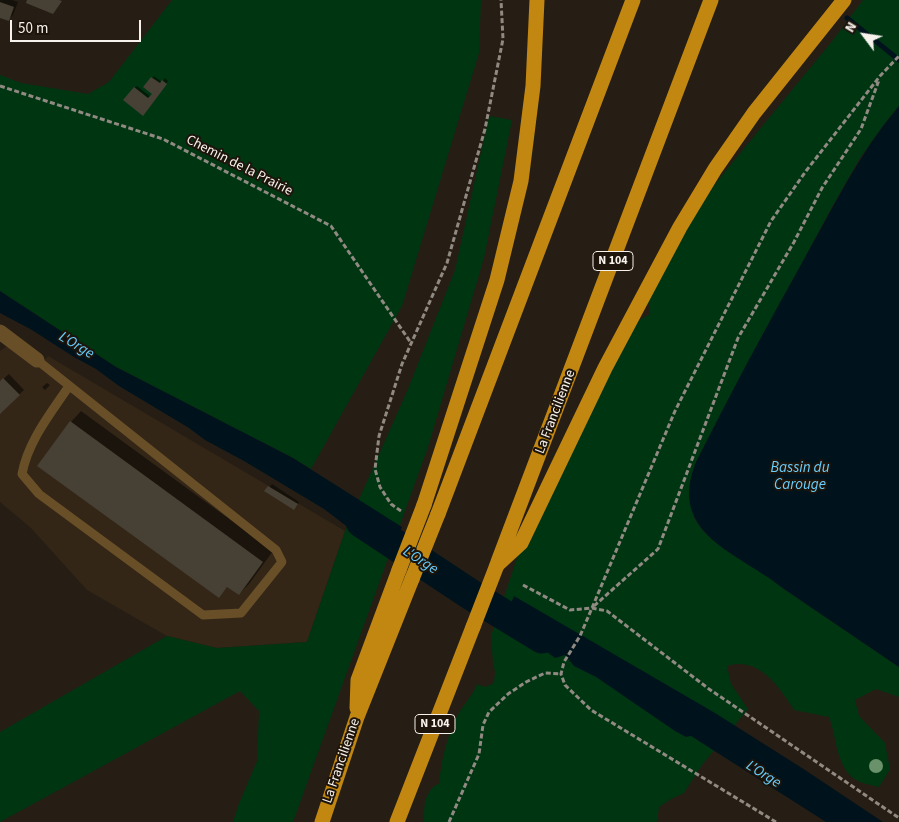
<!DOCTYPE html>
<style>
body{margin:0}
#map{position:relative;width:899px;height:822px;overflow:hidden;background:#261e14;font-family:"Source Sans 3",sans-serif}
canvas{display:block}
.north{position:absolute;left:839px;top:10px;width:50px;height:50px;-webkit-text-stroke:4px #1d140b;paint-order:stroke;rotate:301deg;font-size:14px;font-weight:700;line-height:20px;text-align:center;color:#f8f2ec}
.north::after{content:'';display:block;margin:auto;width:18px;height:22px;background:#f8f2ec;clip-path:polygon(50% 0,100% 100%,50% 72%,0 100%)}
.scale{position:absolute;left:10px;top:20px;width:131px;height:22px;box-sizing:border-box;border:2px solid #f8f2ec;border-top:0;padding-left:6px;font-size:15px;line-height:18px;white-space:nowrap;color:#f8f2ec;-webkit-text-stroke:4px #1d140b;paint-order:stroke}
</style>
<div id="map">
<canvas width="899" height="822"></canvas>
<div class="north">N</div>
<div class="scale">50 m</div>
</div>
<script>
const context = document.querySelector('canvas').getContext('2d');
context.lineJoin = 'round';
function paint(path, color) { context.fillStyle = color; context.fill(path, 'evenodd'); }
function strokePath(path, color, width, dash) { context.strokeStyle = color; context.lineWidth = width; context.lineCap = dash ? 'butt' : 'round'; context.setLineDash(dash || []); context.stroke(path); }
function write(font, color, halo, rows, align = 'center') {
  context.font = font + ' "Source Sans 3",sans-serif'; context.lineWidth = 4; context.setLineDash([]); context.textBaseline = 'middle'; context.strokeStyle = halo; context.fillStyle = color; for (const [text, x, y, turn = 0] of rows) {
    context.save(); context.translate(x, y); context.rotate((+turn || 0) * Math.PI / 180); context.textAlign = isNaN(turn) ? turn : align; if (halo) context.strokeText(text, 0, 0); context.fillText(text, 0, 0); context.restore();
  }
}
const built = new Path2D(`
 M 10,344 L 39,367 L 48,356 L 345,531 L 307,642 L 217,648 L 167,636 L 87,590 L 31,528 L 0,502 L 0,351 Z`);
const green = new Path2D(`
 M 172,0 L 481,0 L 479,53 L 402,306 L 311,469 L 293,458 L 116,367 L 0,291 L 0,75 L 21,83 L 88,94 L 109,82 Z
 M 863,0 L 899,0 L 899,106 L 882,127 L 860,158 L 833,205 L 696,462 L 690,498 L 694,518 L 704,532 L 722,547 L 768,576 L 784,589 L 899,667 L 899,697 L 876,689 L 855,700 L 859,716 L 885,743 L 890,769 L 879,787 C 871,785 859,783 853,778 C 835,762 837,738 829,717 L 794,710 C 779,687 759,656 727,666 L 731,684 L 748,709 L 702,765 L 684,793 L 671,799 L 659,807 L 657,822 L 424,822 C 424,806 424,790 440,783 C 439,764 450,727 460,711 C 466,702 473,694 477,684 L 485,687 L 494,683 L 495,672 L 493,663 L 491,636 L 518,555 L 627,327 L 650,314 L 647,294 L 714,185 L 833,40 Z
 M 489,116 L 512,120 L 484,258 L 428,447 L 293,822 L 233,822 L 238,806 L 257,761 L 259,711 L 240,691 L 0,822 L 0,732 L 167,636 L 217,648 L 307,642 L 345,531 L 408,389 L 455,270 Z`);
const water = new Path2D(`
 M 899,106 L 899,667 L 784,589 C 740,553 666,535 696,462 C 730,394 766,327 803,261 C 833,208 859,153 899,106 Z
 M 0,291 L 116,367 L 293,458 L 402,527 L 391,556 L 364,540 L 336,518 L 324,509 L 244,461 L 205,440 L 189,428 L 119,386 L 96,369 L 74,357 L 32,330 L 0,313 Z
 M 514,596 L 715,713 L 802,768 L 883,822 L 826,822 L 691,736 L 686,737 L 675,731 L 596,677 L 574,666 L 565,655 L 555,658 L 539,646 L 528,642 L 515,627 L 504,620 Z`);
const shadow = new Path2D(`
 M 0,0 L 12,0 L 18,2 L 13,15 L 8,20 L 0,17 Z
 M 154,76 L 162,82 L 165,78 L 168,81 L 145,112 L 134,88 L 137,86 L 151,97 L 154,93 L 145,87 Z
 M 9,374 L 24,390 L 0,412 L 0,382 Z
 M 47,383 L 50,385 L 45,390 L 42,387 Z
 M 81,411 L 273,551 L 249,584 L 239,594 L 228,586 L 219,596 L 71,422 Z
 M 272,484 L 299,502 L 296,507 L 266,491 Z`);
const stream = new Path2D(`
 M 847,18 L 899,60`);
const river = new Path2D(`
 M 361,522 L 473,596 L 542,638`);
const building = new Path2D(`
 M 27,0 L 59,0 L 62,1 L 53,14 L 26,3 Z
 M 0,2 L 14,7 L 9,21 L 0,18 Z
 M 151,77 L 160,83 L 162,80 L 167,84 L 143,116 L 123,100 L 134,87 L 148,98 L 152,94 L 143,87 Z
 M 3,378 L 20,395 L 0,414 L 0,381 Z
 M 70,421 L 263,562 L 239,595 L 227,587 L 219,598 L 37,466 Z
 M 268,486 L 298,504 L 294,510 L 264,491 Z`);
const path = new Path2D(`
 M 0,86 L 163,139 L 331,226 L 411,343
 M 401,511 L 391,504 L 380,487 L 375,469 L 379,436 L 402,364 L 447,263 L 485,129 L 503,39 L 501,0
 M 523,585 L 570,610 L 592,608 L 607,611 L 709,689 L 899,818
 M 594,606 L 658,549 L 738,338 L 794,242 L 822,188 L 861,129 L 879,80
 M 449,822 L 479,754 L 483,725 L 489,712 L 508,694 L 526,682 L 545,673 L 561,674
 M 776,822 L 591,710 L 565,685 L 561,674 L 564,662 L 580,636 L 592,608 L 675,411 L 771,221 L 806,171 L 880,76 L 899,56`);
const service = new Path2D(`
 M 37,360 L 276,550 L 282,562 L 241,613 L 203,615 L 39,494 L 22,474 C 28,441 51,413 69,386`);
const minor = new Path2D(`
 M 0,332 L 37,360`);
const trunk = new Path2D(`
 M 424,505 L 497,280 L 521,181 L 533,86 L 537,0
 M 438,514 L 633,0
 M 498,562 L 711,0
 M 497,565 L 521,543 L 605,368 L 680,227 L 715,169 L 754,113 L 844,0
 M 357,708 L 358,680 L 399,570
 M 322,822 L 357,717 L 412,579
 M 397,822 L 473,627`);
const trunkBridge = new Path2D(`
 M 399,570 L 424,505
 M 412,579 L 438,514
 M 473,627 L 497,565`);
const trees = [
 [876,766]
];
const shields = [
 [613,261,40],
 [435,724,40]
];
const shieldNames = [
 ["N 104",613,261],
 ["N 104",435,724]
];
const streetNames = [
 ["Chemin de la Prairie",239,166,27],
 ["La Francilienne",556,412,-69],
 ["La Francilienne",342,761,-71]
];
const waterNames = [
 ["L'Orge",76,346,31],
 ["Bassin du",800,469],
 ["Carouge",800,486],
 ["L'Orge",420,561,33],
 ["L'Orge",763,775,32]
];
paint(built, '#332617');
paint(green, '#003512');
paint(water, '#00131c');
paint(shadow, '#0007');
strokePath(stream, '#00131c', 5);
strokePath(river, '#00131c', 31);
paint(building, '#474034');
strokePath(path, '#918a82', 3, [5, 2.5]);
strokePath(service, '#694f28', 9);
strokePath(minor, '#694f28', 15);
strokePath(trunk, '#c28710', 15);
strokePath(trunkBridge, '#c28710', 15);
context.fillStyle = '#69916a';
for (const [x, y] of trees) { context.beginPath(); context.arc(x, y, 7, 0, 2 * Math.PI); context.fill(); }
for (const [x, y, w] of shields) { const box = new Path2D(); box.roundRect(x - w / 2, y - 9.5, w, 19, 4); context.fillStyle = '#1d140b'; context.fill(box); strokePath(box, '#f8f2ec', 1); }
write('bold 12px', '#f8f2ec', null, shieldNames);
write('14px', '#f8f2ec', '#1d140b', streetNames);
write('italic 15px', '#68cffe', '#1d140b', waterNames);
</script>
